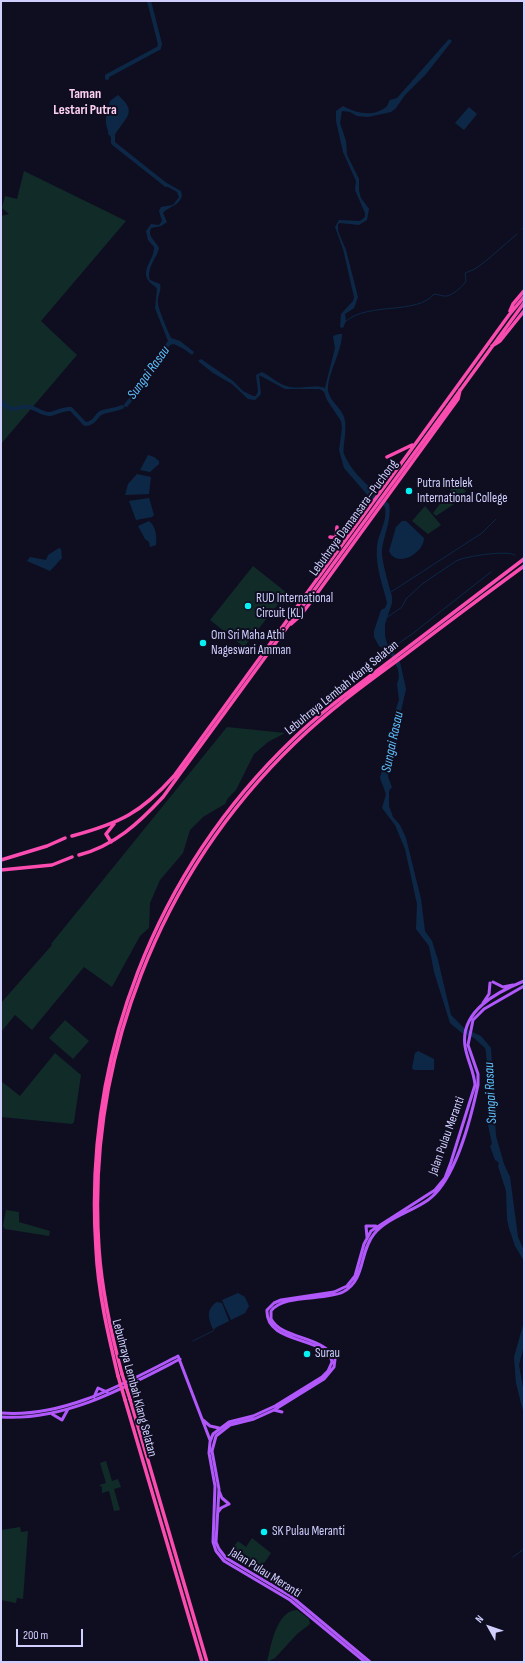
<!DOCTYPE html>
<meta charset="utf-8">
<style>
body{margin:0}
#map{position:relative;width:525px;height:1663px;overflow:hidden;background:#0f0e21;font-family:"Sofia Sans Condensed",sans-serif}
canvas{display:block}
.frame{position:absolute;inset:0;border:2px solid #d0cffe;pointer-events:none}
.north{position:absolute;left:469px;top:1607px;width:40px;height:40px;-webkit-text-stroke:3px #0f0e21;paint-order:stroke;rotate:310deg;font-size:11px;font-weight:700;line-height:16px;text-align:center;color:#d0cffe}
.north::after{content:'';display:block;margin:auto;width:14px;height:18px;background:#d0cffe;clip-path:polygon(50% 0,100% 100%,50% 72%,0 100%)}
.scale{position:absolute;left:16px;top:1629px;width:67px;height:18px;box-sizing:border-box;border:2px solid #d0cffe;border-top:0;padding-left:5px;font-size:12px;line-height:14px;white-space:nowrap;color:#d0cffe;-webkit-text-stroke:3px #0f0e21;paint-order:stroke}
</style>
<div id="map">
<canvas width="525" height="1663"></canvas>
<div class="frame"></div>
<div class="north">N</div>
<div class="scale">200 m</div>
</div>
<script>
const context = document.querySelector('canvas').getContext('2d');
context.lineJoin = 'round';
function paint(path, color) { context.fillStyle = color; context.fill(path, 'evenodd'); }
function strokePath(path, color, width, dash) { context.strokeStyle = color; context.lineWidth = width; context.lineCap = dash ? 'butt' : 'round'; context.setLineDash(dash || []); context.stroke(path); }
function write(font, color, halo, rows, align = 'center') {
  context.font = font + ' "Sofia Sans Condensed",sans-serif'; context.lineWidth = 4; context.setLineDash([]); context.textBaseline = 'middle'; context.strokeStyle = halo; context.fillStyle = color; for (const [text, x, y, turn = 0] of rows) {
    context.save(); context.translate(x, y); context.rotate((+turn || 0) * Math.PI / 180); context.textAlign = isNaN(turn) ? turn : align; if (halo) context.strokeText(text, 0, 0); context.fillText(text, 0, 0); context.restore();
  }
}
const green = new Path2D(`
 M 24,171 L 126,221 L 41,321 L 77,355 L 1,444 L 1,216 L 9,214 L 2,208 L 5,196 L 17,199 Z
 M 456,483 L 466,491 L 457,502 L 436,516 L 433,513 Z
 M 425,506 L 441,525 L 428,534 L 412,521 Z
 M 253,566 L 287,593 L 244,647 L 210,620 Z
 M 227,727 L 285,733 L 268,742 L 254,754 L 236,790 L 228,798 L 225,804 L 203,817 L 190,830 L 183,853 L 160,880 L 150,903 L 149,928 L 140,936 L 112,987 L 84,967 L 32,1030 L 15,1015 L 1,1032 L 1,1003 L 52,945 L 51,944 Z
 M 65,1020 L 89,1041 L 73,1059 L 49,1038 Z
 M 55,1053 L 81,1075 L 74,1122 L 72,1124 L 1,1117 L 1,1081 L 20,1096 Z
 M 6,1210 L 19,1212 L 19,1222 L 50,1231 L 49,1236 L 5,1229 L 3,1226 Z
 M 106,1461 L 112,1481 L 118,1479 L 121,1487 L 114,1489 L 120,1510 L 114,1511 L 109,1491 L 102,1493 L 102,1487 L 99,1485 L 106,1483 L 100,1463 Z
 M 20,1527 L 21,1532 L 28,1531 L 23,1599 L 17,1598 L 16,1603 L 1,1600 L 1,1530 Z
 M 252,1538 L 271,1553 L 258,1572 L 228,1554 L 238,1541 L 246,1547 Z
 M 297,1610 L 309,1619 L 310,1624 L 297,1634 L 275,1658 L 267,1662 C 271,1646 276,1611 297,1610 Z`);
const water = new Path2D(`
 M 449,39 L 452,41 L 426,74 L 405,95 L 396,108 L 391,112 L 368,117 L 357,116 L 350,112 L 342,111 L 340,123 L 346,141 L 347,155 L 359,179 L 359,191 L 361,198 L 369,209 L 367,220 L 359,225 L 340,223 L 338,224 L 338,231 L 346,250 L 358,297 L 354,308 L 345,314 L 346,321 L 343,328 L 340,327 L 341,314 L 353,301 L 354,297 L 343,249 L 335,227 L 339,220 L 360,221 L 365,217 L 365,213 L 355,190 L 356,181 L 343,152 L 336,121 L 336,111 L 343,106 C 355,113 373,117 385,108 C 388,106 388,103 390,100 L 397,98 Z
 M 118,95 C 140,114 123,118 114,137 L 111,137 C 103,122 106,116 110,101 Z
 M 469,107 L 477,114 L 464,130 L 455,123 Z
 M 163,181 L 181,191 L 182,196 C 178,207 169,206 163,213 L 167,222 L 161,226 L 151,228 C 147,237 156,241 159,248 C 156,260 146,268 150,280 L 160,284 C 162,290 157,296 158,303 C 158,309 168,331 171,338 L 180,341 L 194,352 L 192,355 L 184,349 L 168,341 L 155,308 L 157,289 C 154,284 149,284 147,278 C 143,267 155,258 154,247 L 148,240 L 146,231 L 151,224 L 159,225 L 162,221 L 159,211 L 161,207 L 173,205 L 179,197 L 177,192 L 161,183 Z
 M 339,334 L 342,334 C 342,352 327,374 328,391 C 330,401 341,408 344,417 C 348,429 342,448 344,454 C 352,474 373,490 389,504 C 392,520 384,533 382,550 C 381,558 389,587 392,596 L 392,603 L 385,624 L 385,636 L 387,643 L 400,662 L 406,689 L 399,720 L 397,745 L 388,765 L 388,777 L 392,787 L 389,791 L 389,806 L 393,817 L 400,825 L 406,838 L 421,899 L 425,931 L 432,941 L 438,960 L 451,1015 L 464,1028 L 481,1036 L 491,1048 L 496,1136 L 504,1164 L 510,1177 L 518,1237 L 524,1251 L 524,1261 L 515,1246 L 509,1228 L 507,1219 L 506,1191 L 498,1166 L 499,1163 L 495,1160 L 490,1146 L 492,1144 L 488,1125 L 489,1092 L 486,1052 L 485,1048 L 474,1038 L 462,1033 L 450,1023 L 434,972 L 429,946 L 416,929 L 417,904 L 405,849 L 395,825 L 382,808 L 386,794 L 380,778 L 384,762 L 391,749 L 396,709 L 399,700 L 397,684 L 399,677 L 398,669 L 390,653 L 379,646 L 374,637 L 374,631 L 381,610 L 385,608 L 387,603 C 383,585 375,566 377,547 C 378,533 388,521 385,507 L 370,498 L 344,468 L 339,450 L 342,428 L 341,421 L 327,400 L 324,392 L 320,389 L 285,389 L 259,375 L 261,394 L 255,400 L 248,399 L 232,384 L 213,373 L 198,361 L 201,359 L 233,381 L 243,391 L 253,396 L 256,396 L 258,391 L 256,375 L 262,372 C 272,377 279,385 290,387 C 302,389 313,384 325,388 L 335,348 L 333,336 Z
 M 148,455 L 154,457 L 159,461 L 159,464 L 150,472 L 140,470 Z
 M 137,474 L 151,477 L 149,494 L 125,495 L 128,484 Z
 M 149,498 L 154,515 L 152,517 L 136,520 L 129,501 Z
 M 149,521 C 156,526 157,537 156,545 L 150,547 L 149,542 L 145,539 L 138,526 Z
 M 402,521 L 406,521 L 424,538 C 424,553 397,569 389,551 L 396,527 Z
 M 59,548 L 61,549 L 62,558 L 50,571 L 27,561 L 30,557 L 46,560 L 48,555 Z
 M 418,1051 L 434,1059 L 434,1070 L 414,1070 L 412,1068 L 415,1053 Z
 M 238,1293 L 245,1297 L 249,1306 L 245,1313 L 231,1320 L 222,1300 Z
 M 217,1302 L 222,1303 L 229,1321 L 213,1329 C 208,1318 206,1309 217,1302 Z
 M 524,1322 L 524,1345 L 519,1365 L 524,1394 L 524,1415 L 516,1383 L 514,1357 Z`);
const stream = new Path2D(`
 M 522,229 L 524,227
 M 346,321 C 368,302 417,315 434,294 C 438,294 444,297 447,296 C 453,295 463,286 466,281 L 465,273 L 475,269 L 487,260 L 517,234
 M 391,592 L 482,533 L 496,519
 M 386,618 L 402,607 L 406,599 L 422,584 L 456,561 C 466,556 506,550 515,555
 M 392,648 L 412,634 L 491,572
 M 193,1341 L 213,1331 L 215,1328
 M 513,1557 L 524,1549`);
const river = new Path2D(`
 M 107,78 L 107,76 L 159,48 L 160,44 L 149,1
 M 110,133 L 113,136 L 113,143 L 166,185
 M 1,402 C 14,415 18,405 29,407 C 37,408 41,414 50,414 C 57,413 62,408 71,409 L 85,424 C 97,423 95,414 103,412 C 110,410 115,410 122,407
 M 126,405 L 137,392 L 141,381 L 169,343 L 174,342`);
const major = new Path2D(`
 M 493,982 L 503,987 L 513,985
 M 483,1003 L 489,994 L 490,983
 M 367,1237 L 366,1226 L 376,1226
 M 94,1397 L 98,1388 L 107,1392
 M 274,1410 L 282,1412
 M 1,1413 C 64,1418 123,1384 178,1356 L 210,1440
 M 52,1414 L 62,1420 L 68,1409
 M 1,1417 C 65,1421 124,1388 180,1359
 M 203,1420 L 210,1426 L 219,1428
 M 219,1491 L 222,1498 L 229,1504
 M 218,1512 L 221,1508 L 229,1504
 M 365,1662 L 290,1600 L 224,1561 L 216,1551 L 213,1542 L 215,1486 L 209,1453 L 210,1442 L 213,1434 L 229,1422 L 253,1416 L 275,1406 L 322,1377 L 328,1371 L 332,1362 C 328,1336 265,1345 267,1310 L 274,1303 L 281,1300 L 334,1292 L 347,1286 L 355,1276 L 364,1244 L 371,1231 L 435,1190 L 445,1178 L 451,1162 L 475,1085 C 474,1071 467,1060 465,1046 C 460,1011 497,992 524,981
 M 370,1662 L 292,1597 L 226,1558 L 219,1549 L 216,1542 L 219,1489 L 212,1451 L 216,1436 L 230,1425 L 254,1419 L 274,1410 L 324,1379 L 334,1367 L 335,1359 C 323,1335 282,1340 271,1319 L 271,1311 C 283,1294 325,1301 343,1292 C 366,1280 359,1252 374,1234 C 387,1218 411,1212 428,1200 C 455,1181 471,1118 478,1085 L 478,1074 L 468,1045 L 473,1020 L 484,1009 L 524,986`);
const highway = new Path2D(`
 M 510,311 L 513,304 L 524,291
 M 492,346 L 500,341 L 524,311
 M 387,457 L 412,445
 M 330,537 L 337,538
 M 335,553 L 337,527
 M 291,624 L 300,616 L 310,603 L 458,399 L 460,390
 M 72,836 C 120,823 141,813 174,776 L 509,315 L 524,297
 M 111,842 L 106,834 L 114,824
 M 79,855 C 114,846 139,823 163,797 L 524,303
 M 1,860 L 47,846 L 65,838
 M 1,870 L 52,865 L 72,857
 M 122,1374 C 111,1333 102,1292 99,1249 C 86,1061 159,874 295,743 C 328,711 365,684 402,657 C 443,626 483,596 524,566
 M 118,1376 C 108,1334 98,1292 96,1249 C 83,1058 155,871 293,739 C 324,709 360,684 394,658 C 438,625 481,592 524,559
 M 130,1399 L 207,1662
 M 125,1400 L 202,1662`);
const highwayBridge = new Path2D(`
 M 122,1374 L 130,1399
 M 118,1376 L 125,1400`);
const markers = [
 [409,491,4,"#05f2f4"],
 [248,606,4,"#05f2f4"],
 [203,643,4,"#05f2f4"],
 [307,1354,4,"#05f2f4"],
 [264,1532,4,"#05f2f4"]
];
const poiNames = [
 ["Putra Intelek",417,484],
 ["International College",417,499],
 ["RUD International",256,599],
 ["Circuit (KL)",256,614],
 ["Om Sri Maha Athi",211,636],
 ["Nageswari Amman",211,651],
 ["Surau",315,1354],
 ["SK Pulau Meranti",272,1532]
];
const streetNames = [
 ["Lebuhraya Damansara–Puchong",354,518,-54],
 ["Lebuhraya Lembah Klang Selatan",342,688,-39],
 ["Jalan Pulau Meranti",447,1136,-70],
 ["Lebuhraya Lembah Klang Selatan",134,1388,75],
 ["Jalan Pulau Meranti",265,1573,32]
];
const neighbourhoodNames = [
 ["Taman",85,94],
 ["Lestari Putra",85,110]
];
const waterNames = [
 ["Sungai Rasau",149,373,-54],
 ["Sungai Rasau",393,742,-78],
 ["Sungai Rasau",491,1093,-93]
];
paint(green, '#112b28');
paint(water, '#0d2846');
strokePath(stream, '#0d2846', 1);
strokePath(river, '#0d2846', 4);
strokePath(major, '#b058fc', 3);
strokePath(highway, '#fc4cb0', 3.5);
strokePath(highwayBridge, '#fc4cb0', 3.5);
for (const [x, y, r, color] of markers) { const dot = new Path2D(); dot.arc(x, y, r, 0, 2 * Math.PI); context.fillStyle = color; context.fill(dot); strokePath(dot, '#0f0e21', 1.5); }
write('13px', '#d0cffe', '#0f0e21', poiNames, 'left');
write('13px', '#d0cffe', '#0f0e21', streetNames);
write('bold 14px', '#fed1f2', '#0f0e21', neighbourhoodNames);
write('italic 14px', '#5fc1fc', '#0f0e21', waterNames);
</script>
